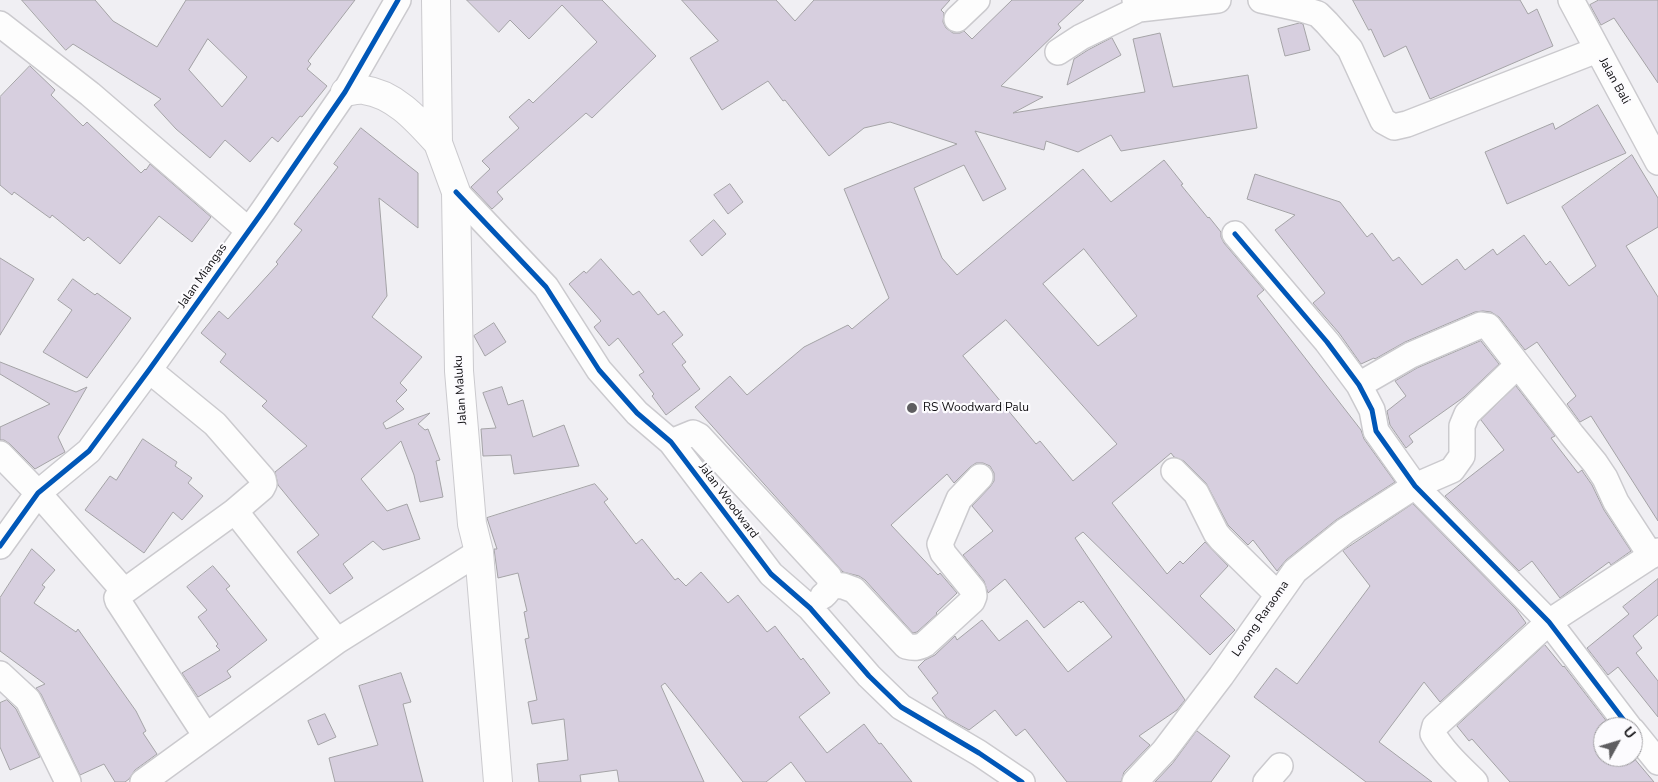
<!DOCTYPE html>
<style>
body{margin:0}
#map{position:relative;width:1658px;height:782px;overflow:hidden;background:#f0eff3;font-family:"Nunito Sans",sans-serif}
canvas{display:block}
.north{position:absolute;left:1593px;top:717px;width:50px;height:50px;box-sizing:border-box;background:#fcfbfe;border:1px solid #9e9da0;border-radius:50%;rotate:51deg;font-size:14px;font-weight:700;line-height:20px;text-align:center;color:#111013}
.north::after{content:'';display:block;margin:auto;width:18px;height:22px;background:#5f5e61;clip-path:polygon(50% 0,100% 100%,50% 72%,0 100%)}
</style>
<div id="map">
<canvas width="1658" height="782"></canvas>
<div class="north">U</div>
</div>
<script>
const context = document.querySelector('canvas').getContext('2d');
context.lineJoin = 'round';
function paint(path, color) { context.fillStyle = color; context.fill(path, 'evenodd'); }
function strokePath(path, color, width, dash) { context.strokeStyle = color; context.lineWidth = width; context.lineCap = dash ? 'butt' : 'round'; context.setLineDash(dash || []); context.stroke(path); }
function write(font, color, halo, rows, align = 'center') {
  context.font = font + ' "Nunito Sans",sans-serif'; context.lineWidth = 4.5; context.setLineDash([]); context.textBaseline = 'middle'; context.strokeStyle = halo; context.fillStyle = color; for (const [text, x, y, turn = 0] of rows) {
    context.save(); context.translate(x, y); context.rotate((+turn || 0) * Math.PI / 180); context.textAlign = isNaN(turn) ? turn : align; if (halo) context.strokeText(text, 0, 0); context.fillText(text, 0, 0); context.restore();
  }
}
const building = new Path2D(`
 M 22,0 L 95,0 L 113,21 L 157,47 L 186,0 L 355,0 L 308,61 L 311,64 L 307,69 L 327,86 L 302,117 L 300,116 L 278,142 L 272,137 L 250,162 L 225,140 L 210,158 L 176,129 L 154,105 L 161,99 L 73,44 L 66,50 ZM 208,39 L 247,77 L 222,107 L 189,70 Z
 M 467,0 L 602,0 L 656,56 L 592,118 L 586,113 L 497,192 L 503,199 L 492,209 L 471,187 L 490,169 L 482,161 L 519,128 L 509,117 L 529,99 L 533,103 L 597,42 L 562,5 L 529,39 L 510,20 L 499,32 Z
 M 682,0 L 776,0 L 795,21 L 814,0 L 950,0 L 941,10 L 944,13 L 943,22 L 946,28 L 953,33 L 960,33 L 964,31 L 972,39 L 1012,0 L 1084,0 L 1058,24 L 1061,28 L 1001,86 L 1043,97 L 1013,113 L 1145,92 L 1133,39 L 1160,33 L 1173,87 L 1248,75 L 1257,128 L 1121,151 L 1111,135 L 1078,152 L 1046,141 L 1044,150 L 975,131 L 1006,189 L 983,201 L 964,165 L 914,188 L 942,258 L 957,275 L 1083,169 L 1111,202 L 1164,160 L 1183,184 L 1181,185 L 1208,218 L 1209,217 L 1221,232 L 1221,237 L 1224,243 L 1264,290 L 1257,296 L 1361,430 L 1364,439 L 1395,482 L 1336,520 L 1286,560 L 1277,571 L 1253,540 L 1248,545 L 1228,525 L 1206,483 L 1184,461 L 1174,457 L 1171,453 L 1112,503 L 1167,574 L 1180,561 L 1183,564 L 1205,542 L 1228,566 L 1200,596 L 1235,630 L 1210,655 L 1083,532 L 1075,538 L 1185,700 L 1177,710 L 1139,736 L 1150,745 L 1124,772 L 1121,782 L 1067,782 L 1025,729 L 1016,736 L 995,710 L 969,730 L 947,718 L 932,698 L 938,693 L 918,667 L 925,660 L 935,655 L 955,636 L 957,640 L 982,620 L 999,641 L 1027,620 L 1068,672 L 1112,637 L 1083,601 L 1081,603 L 1079,601 L 1044,628 L 1005,579 L 988,593 L 984,581 L 963,555 L 993,531 L 972,506 L 990,487 L 994,481 L 994,473 L 990,466 L 983,463 L 976,463 L 970,467 L 954,483 L 947,474 L 891,525 L 938,575 L 940,573 L 957,593 L 936,613 L 937,614 L 917,632 L 913,633 L 865,580 L 859,576 L 843,572 L 695,407 L 730,376 L 747,395 L 804,347 L 848,325 L 852,329 L 889,298 L 844,189 L 957,144 L 890,122 L 864,128 L 829,156 L 785,100 L 783,101 L 768,81 L 722,110 L 690,58 L 718,41 ZM 1084,249 L 1137,316 L 1098,346 L 1043,284 ZM 1006,320 L 1117,444 L 1073,481 L 1040,441 L 1036,444 L 963,356 Z
 M 1353,0 L 1520,0 L 1528,14 L 1537,9 L 1553,46 L 1430,99 L 1406,46 L 1384,57 L 1371,29 L 1369,30 Z
 M 1599,0 L 1658,0 L 1658,83 L 1614,18 L 1601,25 L 1590,5 Z
 M 1300,23 L 1303,24 L 1310,50 L 1285,56 L 1278,29 Z
 M 1112,38 L 1121,55 L 1067,85 L 1074,59 L 1088,50 Z
 M 30,66 L 55,90 L 51,95 L 83,126 L 87,122 L 141,173 L 145,169 L 146,170 L 150,164 L 211,217 L 192,242 L 159,216 L 120,264 L 88,237 L 84,241 L 52,215 L 50,218 L 14,192 L 12,195 L 0,185 L 0,97 Z
 M 1598,105 L 1626,153 L 1507,204 L 1485,152 L 1553,123 L 1555,129 Z
 M 361,128 L 418,173 L 418,228 L 379,198 L 387,296 L 372,317 L 422,357 L 400,383 L 407,390 L 396,401 L 404,409 L 383,423 L 386,429 L 430,413 L 418,424 L 425,430 L 428,429 L 440,460 L 436,461 L 443,497 L 420,502 L 414,475 L 401,441 L 361,479 L 387,511 L 407,504 L 420,539 L 383,550 L 373,541 L 343,564 L 353,578 L 330,594 L 297,552 L 319,535 L 278,485 L 275,472 L 307,446 L 262,406 L 267,401 L 220,362 L 226,354 L 201,333 L 219,311 L 228,319 L 278,264 L 276,262 L 302,230 L 294,224 L 338,167 L 334,164 Z
 M 1632,155 L 1658,198 L 1658,227 L 1626,246 L 1658,297 L 1658,521 L 1591,416 L 1580,422 L 1567,404 L 1576,396 L 1537,342 L 1525,350 L 1499,317 L 1491,312 L 1483,311 L 1475,312 L 1405,342 L 1375,359 L 1374,358 L 1361,364 L 1339,333 L 1313,303 L 1325,293 L 1275,230 L 1295,215 L 1247,199 L 1255,174 L 1340,202 L 1367,237 L 1372,233 L 1393,261 L 1399,257 L 1422,285 L 1457,259 L 1465,270 L 1493,249 L 1497,255 L 1524,235 L 1546,265 L 1550,261 L 1569,286 L 1596,266 L 1562,207 Z
 M 730,184 L 743,202 L 728,214 L 714,195 Z
 M 714,220 L 726,234 L 702,256 L 690,241 Z
 M 0,258 L 34,279 L 0,335 Z
 M 601,259 L 633,295 L 639,291 L 658,315 L 664,311 L 683,335 L 672,344 L 686,362 L 682,365 L 700,389 L 666,415 L 652,396 L 654,394 L 639,375 L 644,372 L 618,338 L 609,346 L 594,327 L 601,321 L 569,284 L 584,271 L 586,273 Z
 M 73,279 L 95,295 L 97,293 L 131,318 L 87,378 L 43,352 L 72,310 L 58,300 Z
 M 494,323 L 506,342 L 485,356 L 474,336 Z
 M 1481,341 L 1499,364 L 1464,397 L 1409,436 L 1413,442 L 1406,448 L 1390,425 L 1387,411 L 1406,396 L 1395,381 L 1417,368 Z
 M 0,362 L 76,392 L 87,387 L 58,437 L 65,452 L 35,469 L 10,444 L 4,440 L 0,440 L 0,427 L 50,404 L 0,374 Z
 M 1516,386 L 1555,436 L 1551,438 L 1578,473 L 1582,470 L 1583,472 L 1592,485 L 1604,510 L 1631,551 L 1611,565 L 1609,562 L 1560,598 L 1532,561 L 1519,571 L 1445,496 L 1504,450 L 1481,420 Z
 M 502,387 L 508,405 L 523,400 L 533,437 L 564,425 L 579,466 L 514,474 L 511,455 L 483,456 L 481,429 L 496,428 L 483,393 Z
 M 143,439 L 177,462 L 175,466 L 192,478 L 188,483 L 203,496 L 182,520 L 173,512 L 144,553 L 85,510 L 110,476 L 116,480 Z
 M 595,484 L 608,499 L 604,502 L 636,544 L 642,539 L 675,580 L 678,578 L 686,586 L 701,572 L 728,603 L 738,595 L 767,632 L 775,626 L 801,660 L 803,658 L 830,693 L 799,717 L 827,753 L 864,724 L 879,744 L 881,743 L 912,782 L 806,782 L 791,762 L 766,782 L 743,782 L 665,683 L 661,686 L 704,782 L 619,782 L 617,770 L 580,775 L 581,782 L 539,782 L 537,764 L 568,760 L 564,719 L 532,724 L 528,702 L 537,700 L 525,639 L 529,638 L 524,612 L 527,611 L 518,573 L 498,578 L 494,549 L 497,549 L 487,518 Z
 M 1413,504 L 1516,609 L 1526,623 L 1440,702 L 1424,682 L 1379,742 L 1432,782 L 1366,782 L 1254,697 L 1276,668 L 1297,684 L 1370,586 L 1343,551 Z
 M 32,549 L 55,570 L 42,585 L 45,587 L 34,603 L 76,632 L 78,629 L 136,711 L 146,731 L 143,733 L 157,754 L 135,770 L 129,779 L 125,782 L 115,782 L 104,764 L 80,775 L 41,694 L 36,688 L 45,684 L 0,651 L 0,598 Z
 M 213,566 L 230,586 L 226,589 L 267,640 L 227,671 L 231,677 L 198,697 L 182,673 L 220,650 L 216,646 L 218,644 L 198,617 L 207,610 L 187,587 Z
 M 1658,579 L 1658,615 L 1633,636 L 1642,648 L 1636,653 L 1658,681 L 1658,717 L 1618,667 L 1608,675 L 1587,648 L 1629,614 L 1623,607 Z
 M 1545,645 L 1563,667 L 1564,666 L 1611,727 L 1603,727 L 1603,757 L 1633,757 L 1654,782 L 1510,782 L 1472,739 L 1469,741 L 1457,726 Z
 M 401,673 L 411,702 L 403,704 L 423,782 L 335,782 L 329,758 L 378,745 L 359,686 Z
 M 7,700 L 16,709 L 40,757 L 10,770 L 0,747 L 0,703 Z
 M 325,714 L 336,737 L 318,745 L 308,721 Z
 M 1197,731 L 1230,756 L 1211,782 L 1155,782 L 1172,764 Z`);
const minor = new Path2D(`
 M 1135,0 L 1139,9 L 1218,0
 M 1261,0 L 1302,9 L 1318,14 L 1327,23 L 1350,49 L 1383,121 L 1394,127 L 1407,124 L 1597,50
 M 1571,0 L 1658,162
 M 957,19 L 977,0
 M 0,24 L 90,94 L 248,230
 M 1058,52 L 1081,37 L 1139,9
 M 456,192 L 546,287 L 599,370 L 637,413 L 671,442 L 771,574 L 810,608 L 869,676 L 901,707 L 979,753 L 1022,782
 M 1235,234 L 1327,342 L 1359,385 L 1372,410 L 1376,431 L 1415,486 L 1549,622 L 1629,727
 M 149,370 L 215,424 L 263,479 L 264,484 L 262,488 L 235,511 L 337,641
 M 1359,385 L 1411,355 L 1481,325 L 1488,326 L 1572,435 L 1595,463 L 1605,478 L 1616,502 L 1651,556
 M 671,442 L 693,433 L 699,436 L 829,577 C 831,586 830,590 823,596
 M 0,454 L 38,493 L 117,583 L 122,593 L 117,598 L 118,601 L 206,736
 M 1174,471 L 1196,493 L 1216,533 L 1221,539 L 1278,595
 M 0,546 L 38,493 L 89,451 L 149,370 L 263,211 L 345,92 L 398,0
 M 831,585 L 843,586 L 854,590 L 906,646 C 914,648 918,648 925,644 L 972,601 L 974,596 L 973,590 L 943,553 L 940,544 L 959,499 L 980,477
 M 122,593 L 235,511
 M 0,674 L 28,700 L 68,782
 M 1633,731 L 1658,762
 M 143,782 L 337,641 L 479,552
 M 1135,782 L 1164,751 L 1221,676 L 1295,571 L 1345,531 L 1415,486 L 1452,470 L 1462,456 L 1462,426 L 1467,414 L 1518,365
 M 1266,782 L 1280,766
 M 1475,782 C 1460,767 1444,753 1433,734 L 1435,726 L 1549,622 L 1658,551`);
const major = new Path2D(`
 M 436,0 L 438,143 L 456,192 L 459,371 L 472,524 L 479,552 L 498,782
 M 345,92 C 351,91 358,89 364,90 C 395,94 418,121 438,143`);
const cycleway = new Path2D(`
 M 456,192 L 546,287 L 599,370 L 637,413 L 671,442 L 771,574 L 810,608 L 869,676 L 901,707 L 979,753 L 1022,782
 M 1235,234 L 1327,342 L 1359,385 L 1372,410 L 1376,431 L 1415,486 L 1549,622 L 1629,727
 M 0,546 L 38,493 L 89,451 L 149,370 L 263,211 L 345,92 L 398,0`);
const markers = [
 [912,408,6,"#5f5e61"]
];
const streetNames = [
 ["Jalan Bali",1614,81,61],
 ["Jalan Miangas",203,276,-55],
 ["Jalan Maluku",461,390,-94],
 ["Jalan Woodward",728,501,53],
 ["Lorong Raraoma",1261,619,-55]
];
const poiNames = [
 ["RS Woodward Palu",923,408]
];
paint(building, '#d7cfdf');
strokePath(building, '#a4a3a6', 1);
strokePath(minor, '#cbcace', 28);
strokePath(major, '#cbcace', 30);
strokePath(minor, '#fdfdfd', 25);
strokePath(major, '#fdfdfd', 28);
strokePath(cycleway, '#0057b8', 5);
for (const [x, y, r, color] of markers) { const dot = new Path2D(); dot.arc(x, y, r, 0, 2 * Math.PI); context.fillStyle = color; context.fill(dot); strokePath(dot, '#fcfbfe', 2); }
write('12px', '#111013', '#fcfbfe', streetNames);
write('12px', '#111013', '#fcfbfe', poiNames, 'left');
</script>
